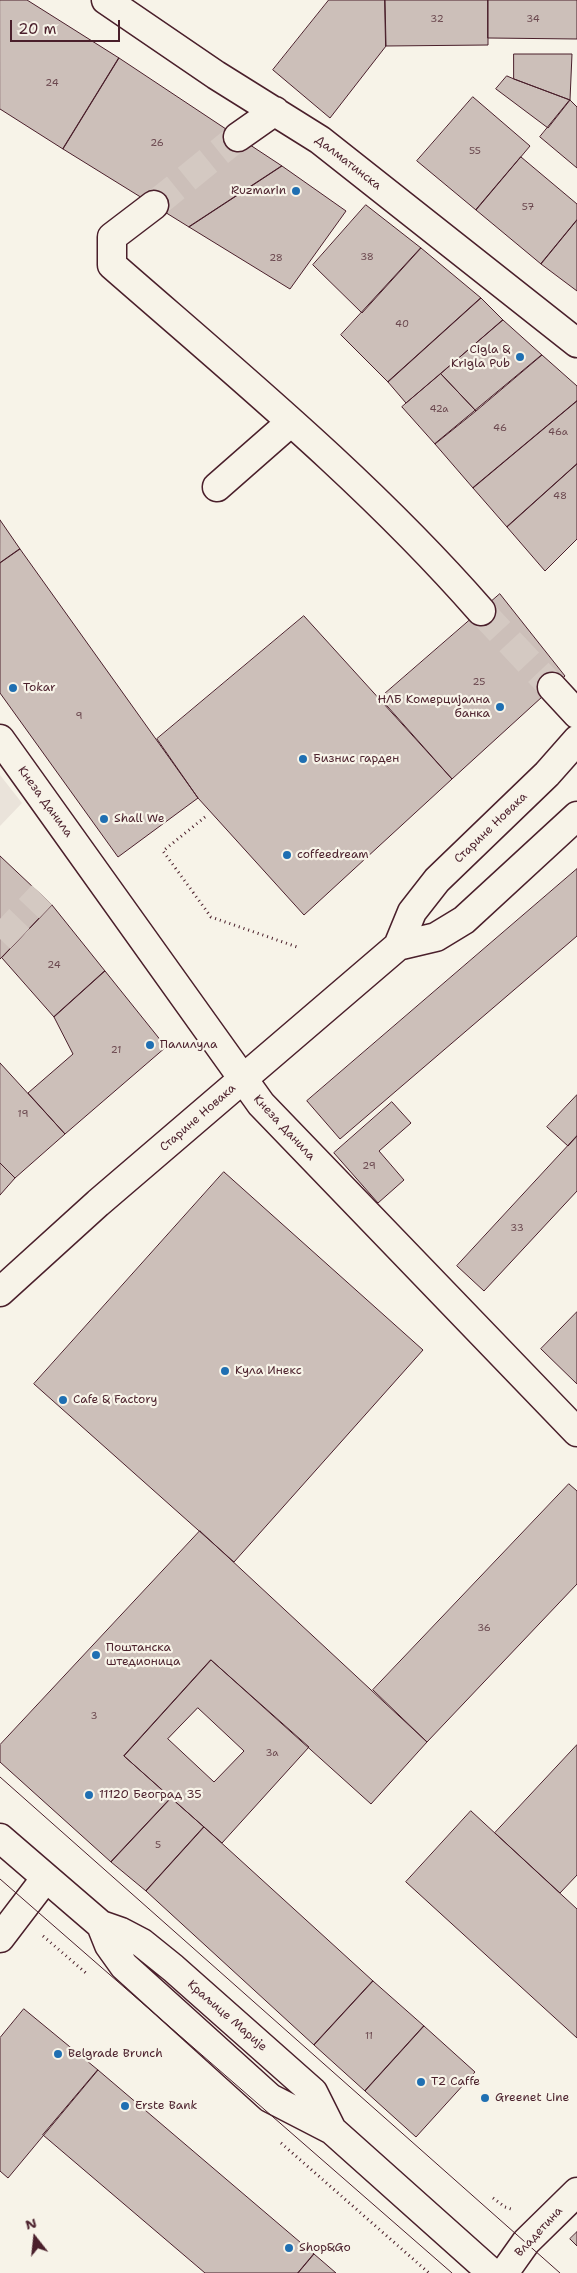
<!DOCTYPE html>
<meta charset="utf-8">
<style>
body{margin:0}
#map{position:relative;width:577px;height:2273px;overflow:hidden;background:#f7f3e8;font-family:"Shantell Sans",sans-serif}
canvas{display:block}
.north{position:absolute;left:10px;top:2213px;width:50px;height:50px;-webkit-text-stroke:4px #f7f3e8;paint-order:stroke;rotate:344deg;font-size:14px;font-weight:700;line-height:20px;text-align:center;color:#4a1f2b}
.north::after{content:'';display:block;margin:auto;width:18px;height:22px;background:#4a1f2b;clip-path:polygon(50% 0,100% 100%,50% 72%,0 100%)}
.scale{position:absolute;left:10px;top:20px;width:110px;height:22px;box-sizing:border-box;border:2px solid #4a1f2b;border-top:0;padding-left:6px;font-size:15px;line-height:18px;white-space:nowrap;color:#4a1f2b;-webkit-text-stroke:4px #f7f3e8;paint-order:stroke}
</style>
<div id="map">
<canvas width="577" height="2273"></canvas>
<div class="north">N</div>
<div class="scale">20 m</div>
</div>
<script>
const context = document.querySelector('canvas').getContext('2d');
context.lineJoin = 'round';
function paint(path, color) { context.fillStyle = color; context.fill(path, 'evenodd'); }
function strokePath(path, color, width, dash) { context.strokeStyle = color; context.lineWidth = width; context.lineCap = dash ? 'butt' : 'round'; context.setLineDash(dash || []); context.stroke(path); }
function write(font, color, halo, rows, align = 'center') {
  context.font = font + ' "Shantell Sans",sans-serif'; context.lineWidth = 4.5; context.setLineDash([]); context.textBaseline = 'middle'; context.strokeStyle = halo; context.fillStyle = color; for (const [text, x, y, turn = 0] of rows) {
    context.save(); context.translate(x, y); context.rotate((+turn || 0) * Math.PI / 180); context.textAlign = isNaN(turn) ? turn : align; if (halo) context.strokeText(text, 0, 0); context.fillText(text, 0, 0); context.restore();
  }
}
const built = new Path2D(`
 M 0,775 L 22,803 L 0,826 Z`);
const building = new Path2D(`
 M 0,0 L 27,0 L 119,58 L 63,149 L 0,109 Z
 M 329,0 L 385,0 L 386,46 L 330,118 L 273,70 Z
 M 385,0 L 488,0 L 488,45 L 386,46 Z
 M 488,0 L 577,0 L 577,39 L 488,38 Z
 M 514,54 L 572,54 L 570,100 L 514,79 Z
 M 119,58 L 238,137 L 282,166 L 189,227 L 63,149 Z
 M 507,76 L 514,79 L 570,100 L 548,128 L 496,89 Z
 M 473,97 L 530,146 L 476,210 L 417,161 Z
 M 570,100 L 577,107 L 577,168 L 540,137 Z
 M 521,157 L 577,204 L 577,220 L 541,264 L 476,210 Z
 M 282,166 L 346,211 L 290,289 L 189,227 Z
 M 366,205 L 421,248 L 362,313 L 313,265 Z
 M 577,220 L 577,291 L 541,264 Z
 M 421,248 L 481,298 L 388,382 L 341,335 Z
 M 481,298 L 503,320 L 406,403 L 388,382 Z
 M 503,320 L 542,355 L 476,411 L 441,374 Z
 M 542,355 L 577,386 L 577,401 L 473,488 L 435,444 Z
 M 441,374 L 476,411 L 435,444 L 402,407 Z
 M 577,401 L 577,464 L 507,527 L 473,488 Z
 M 577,464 L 577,539 L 545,571 L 507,527 Z
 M 0,520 L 20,549 L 0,563 Z
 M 20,549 L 198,798 L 118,857 L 0,693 L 0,563 Z
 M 500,594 L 565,676 L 452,779 L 380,698 Z
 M 304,616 L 452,779 L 304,915 L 198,798 L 157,739 Z
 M 0,856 L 52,905 L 0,959 Z
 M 577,869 L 577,936 L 340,1139 L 307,1101 Z
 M 52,905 L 105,971 L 54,1017 L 2,958 Z
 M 105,971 L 166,1047 L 65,1134 L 28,1093 L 73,1054 L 54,1017 Z
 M 0,1063 L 65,1134 L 15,1178 L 0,1163 Z
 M 577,1095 L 577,1136 L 568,1146 L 547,1127 Z
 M 392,1102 L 411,1123 L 379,1151 L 404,1180 L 378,1203 L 334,1153 Z
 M 577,1136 L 577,1191 L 484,1291 L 457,1266 Z
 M 0,1163 L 15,1178 L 0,1195 Z
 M 224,1172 L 423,1350 L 234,1562 L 34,1384 Z
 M 577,1312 L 577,1384 L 541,1349 Z
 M 569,1484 L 577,1491 L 577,1584 L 427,1742 L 373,1690 Z
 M 200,1531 L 427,1742 L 371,1804 L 211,1660 L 124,1756 L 171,1798 L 111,1862 L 0,1762 L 0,1745 Z
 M 211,1660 L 309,1747 L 222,1843 L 124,1756 ZM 198,1708 L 244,1751 L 214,1782 L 168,1739 Z
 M 577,1745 L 577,1875 L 560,1893 L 495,1833 Z
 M 171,1798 L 204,1827 L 146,1891 L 111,1862 Z
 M 471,1811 L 577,1909 L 577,2038 L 406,1882 Z
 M 204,1827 L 373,1981 L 314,2045 L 146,1891 Z
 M 373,1981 L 424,2026 L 365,2091 L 314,2045 Z
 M 24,2009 L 98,2070 L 8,2178 L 0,2171 L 0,2038 Z
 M 424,2026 L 475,2072 L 416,2137 L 365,2091 Z
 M 98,2070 L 314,2254 L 298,2273 L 205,2273 L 43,2135 Z
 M 577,2232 L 577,2246 L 570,2239 Z
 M 314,2254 L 336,2273 L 298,2273 Z`);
const minorTunnel = new Path2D(`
 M 154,205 L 238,137
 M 481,611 L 552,687
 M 0,939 L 42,895`);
const path = new Path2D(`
 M 205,817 L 163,851 L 211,917 L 300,948
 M 43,1936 L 86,1973
 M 281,2143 L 429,2273
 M 493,2198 L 505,2207 L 511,2209`);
const minor = new Path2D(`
 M 106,0 L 216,75 L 320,140 L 577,343
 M 238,137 L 275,111
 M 154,205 L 112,237 L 112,265 C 239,376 370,484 481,611
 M 217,487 L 291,422
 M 552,687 L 577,714
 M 0,739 L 261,1104 L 577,1432
 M 0,1938 L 45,1879
 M 504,2273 L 526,2242 L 577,2192`);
const major = new Path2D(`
 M 398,946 L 436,937 L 464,920 L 577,816
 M 0,1292 L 98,1203 L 398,946 L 412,912 L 437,880 L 547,774 L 577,740
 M 0,1838 L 101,1925 L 121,1932 L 142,1943 L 173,1968 L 313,2092 L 332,2130
 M 101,1925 L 109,1945 L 124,1966 L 270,2098 L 332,2130 L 492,2273`);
const tram = new Path2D(`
 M 0,1777 L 560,2273
 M 0,1879 L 452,2273`);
const markers = [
 [296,191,5,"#1f6fb2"],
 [520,357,5,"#1f6fb2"],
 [13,688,5,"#1f6fb2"],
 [500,707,5,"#1f6fb2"],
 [303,759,5,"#1f6fb2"],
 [104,819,5,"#1f6fb2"],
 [287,855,5,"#1f6fb2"],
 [150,1045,5,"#1f6fb2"],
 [225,1371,5,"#1f6fb2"],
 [63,1400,5,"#1f6fb2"],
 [96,1655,5,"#1f6fb2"],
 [89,1795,5,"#1f6fb2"],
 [58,2054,5,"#1f6fb2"],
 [421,2082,5,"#1f6fb2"],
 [485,2098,5,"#1f6fb2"],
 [125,2106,5,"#1f6fb2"],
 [289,2248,5,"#1f6fb2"]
];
const numberNames = [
 ["32",437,19],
 ["34",533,19],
 ["24",52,83],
 ["26",157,143],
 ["55",475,151],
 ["57",528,207],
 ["38",367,257],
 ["28",276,258],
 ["40",402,324],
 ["42a",439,409],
 ["46",500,428],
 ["46a",558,432],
 ["48",560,496],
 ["25",479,682],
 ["9",79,716],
 ["24",54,965],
 ["21",116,1050],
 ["19",23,1114],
 ["29",369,1166],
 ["33",517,1228],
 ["36",484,1628],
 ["3",94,1716],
 ["3a",272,1753],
 ["5",158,1845],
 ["11",369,2036]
];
const streetNames = [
 ["Далматинска",348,163,38],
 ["Кнеза Данила",45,802,54],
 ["Старине Новака",491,828,-44],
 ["Старине Новака",198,1118,-41],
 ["Кнеза Данила",284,1128,47],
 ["Краљице Марије",227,2016,41],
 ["Владетина",539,2232,-47]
];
const poiNames = [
 ["Ruzmarin",286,191,"right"],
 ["Cigla &",510,350,"right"],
 ["Krigla Pub",510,364,"right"],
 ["Tokar",23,688],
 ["НЛБ Комерцијална",490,700,"right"],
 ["банка",490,714,"right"],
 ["Бизнис гарден",313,759],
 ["Shall We",114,819],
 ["coffeedream",297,855],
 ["Палилула",160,1045],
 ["Кула Инекс",235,1371],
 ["Cafe & Factory",73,1400],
 ["Поштанска",106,1648],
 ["штедионица",106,1662],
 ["11120 Београд 35",99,1795],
 ["Belgrade Brunch",68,2054],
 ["T2 Caffe",431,2082],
 ["Greenet Line",495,2098],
 ["Erste Bank",135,2106],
 ["Shop&Go",299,2248]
];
paint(built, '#eae3da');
paint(building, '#ccbfb9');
strokePath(building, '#4a1f2b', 1);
strokePath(minorTunnel, '#d4c9c2', 28, [28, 14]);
strokePath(minor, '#4a1f2b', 31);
strokePath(major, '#4a1f2b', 31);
strokePath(path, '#4a1f2b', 3, [1, 4]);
strokePath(minor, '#f7f3e8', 28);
strokePath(major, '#f7f3e8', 28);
strokePath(tram, '#4a1f2b', 1);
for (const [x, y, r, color] of markers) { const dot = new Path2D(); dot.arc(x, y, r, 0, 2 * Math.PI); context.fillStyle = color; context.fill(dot); strokePath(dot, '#f7f3e8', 2); }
write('10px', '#6a474e', null, numberNames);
write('12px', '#4a1f2b', '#f7f3e8', streetNames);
write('12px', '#4a1f2b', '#f7f3e8', poiNames, 'left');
</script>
